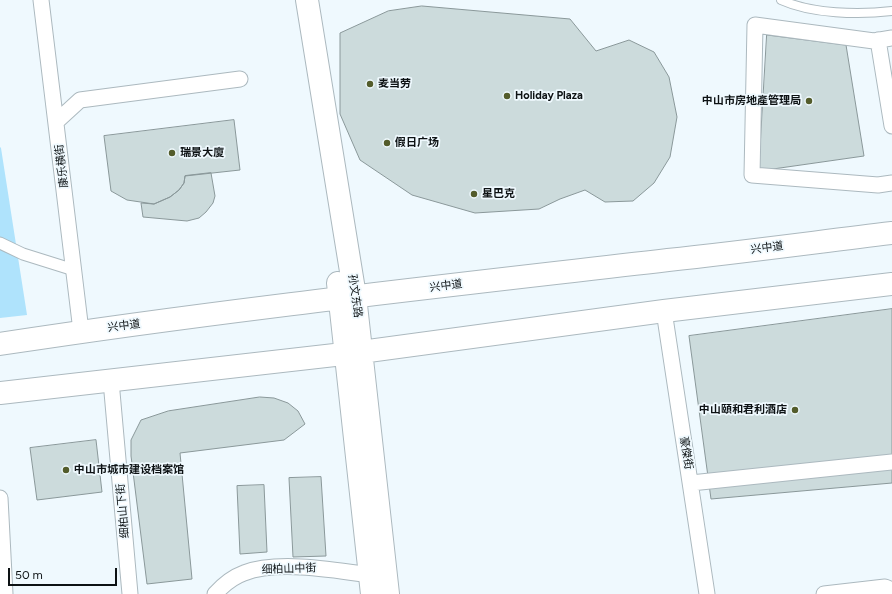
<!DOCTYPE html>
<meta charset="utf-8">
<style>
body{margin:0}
#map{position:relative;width:892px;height:594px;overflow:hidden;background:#eff9fe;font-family:Figtree,sans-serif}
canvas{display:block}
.scale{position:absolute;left:8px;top:568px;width:109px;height:18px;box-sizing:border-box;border:2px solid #0d1214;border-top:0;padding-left:5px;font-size:12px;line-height:14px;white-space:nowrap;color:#0d1214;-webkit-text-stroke:3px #eff9fe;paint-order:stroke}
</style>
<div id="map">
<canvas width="892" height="594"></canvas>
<div class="scale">50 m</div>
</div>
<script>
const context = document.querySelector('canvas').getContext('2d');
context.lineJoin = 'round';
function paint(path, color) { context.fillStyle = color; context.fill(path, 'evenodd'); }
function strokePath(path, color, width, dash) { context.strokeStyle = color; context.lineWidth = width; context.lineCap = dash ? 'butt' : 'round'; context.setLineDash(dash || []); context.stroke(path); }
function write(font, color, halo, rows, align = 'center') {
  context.font = font + ' Figtree,"Noto Sans SC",sans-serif'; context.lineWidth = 3.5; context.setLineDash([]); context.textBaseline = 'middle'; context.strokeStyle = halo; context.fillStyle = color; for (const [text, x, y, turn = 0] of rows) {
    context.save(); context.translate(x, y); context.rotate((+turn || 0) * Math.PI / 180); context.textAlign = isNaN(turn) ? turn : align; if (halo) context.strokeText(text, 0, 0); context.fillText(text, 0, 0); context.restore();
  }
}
const green = new Path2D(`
 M 0,147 L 1,148 L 27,315 L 0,318 Z`);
const building = new Path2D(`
 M 422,6 L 570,19 L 596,51 L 629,40 L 654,52 L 669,77 L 677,117 L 670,157 L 654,183 L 633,201 L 605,202 L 585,190 L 560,199 L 539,209 L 475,213 L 412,195 L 360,160 L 340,114 L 340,33 L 388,11 Z
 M 767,35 L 846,45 L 864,156 L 759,171 Z
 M 234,120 L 240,170 L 185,176 L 184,183 L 179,190 L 170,197 L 154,204 L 127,200 L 111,191 L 104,136 Z
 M 211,173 L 215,196 L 213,203 L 206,212 L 199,218 L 187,221 L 143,217 L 141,203 L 154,204 L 170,197 L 179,190 L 184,183 L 185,176 Z
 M 892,309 L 892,483 L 711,499 L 689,336 Z
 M 260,397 L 274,398 L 288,403 L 298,411 L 305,424 L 284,440 L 180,453 L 192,579 L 147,584 L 131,456 L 131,440 L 141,420 L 168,411 Z
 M 96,440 L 102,492 L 37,500 L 30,448 Z
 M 321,477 L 326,556 L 293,557 L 289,478 Z
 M 264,485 L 267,552 L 240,554 L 237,486 Z`);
const service = new Path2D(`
 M 781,0 C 812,14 859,15 892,11`);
const pedestrian = new Path2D(`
 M 0,243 L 23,254 L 74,270`);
const minor = new Path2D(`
 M 41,0 L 81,331
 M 892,38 L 874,41 L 755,25 L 752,175 L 878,185 L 892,183
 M 878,40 L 892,126
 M 56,122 L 80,100 L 240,79
 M 664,311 L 707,594
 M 111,381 L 130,594
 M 691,483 L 892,462
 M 0,498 L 5,594
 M 215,594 C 223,585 233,577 244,573 C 277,560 335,570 370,575
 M 824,594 L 885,587 L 892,590`);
const primary = new Path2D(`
 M 307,0 L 355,296 L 388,594
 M 338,283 L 372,594
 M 0,344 C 222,310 445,286 668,260 C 743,252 817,242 892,233
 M 0,393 L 361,352 L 664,311 L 892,284`);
const markers = [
 [370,84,4,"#535c2b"],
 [507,96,4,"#535c2b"],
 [809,101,4,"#535c2b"],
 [387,143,4,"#535c2b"],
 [172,153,4,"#535c2b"],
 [474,194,4,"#535c2b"],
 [795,410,4,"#535c2b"],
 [66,470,4,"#535c2b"]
];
const poiNames = [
 ["麦当劳",378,84],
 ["Holiday Plaza",515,96],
 ["中山市房地產管理局",801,101,"right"],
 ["假日广场",395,143],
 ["瑞景大廈",180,153],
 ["星巴克",482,194],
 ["中山頤和君利酒店",787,410,"right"],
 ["中山市城市建设档案馆",74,470]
];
const streetNames = [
 ["康乐横街",62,166,-97],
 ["兴中道",767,248,-7],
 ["兴中道",446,286,-7],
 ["孙文东路",355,296,82],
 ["兴中道",124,326,-7],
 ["豪傑街",686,453,81],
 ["细柏山下街",123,511,-95],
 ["细柏山中街",289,569,-2]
];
paint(green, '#afe3fc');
paint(building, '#ccdbdc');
strokePath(building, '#8a989a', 1);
strokePath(service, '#acb9bf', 10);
strokePath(pedestrian, '#acb9bf', 13);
strokePath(minor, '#acb9bf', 17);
strokePath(primary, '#acb9bf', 24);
strokePath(service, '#fff', 8);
strokePath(pedestrian, '#fff', 11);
strokePath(minor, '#fff', 15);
strokePath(primary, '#fff', 22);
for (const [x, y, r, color] of markers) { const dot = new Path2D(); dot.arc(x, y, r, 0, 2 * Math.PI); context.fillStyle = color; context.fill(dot); strokePath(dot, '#eff9fe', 1.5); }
write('bold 11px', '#0d1214', '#eff9fe', poiNames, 'left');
write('11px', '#0d1214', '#eff9fe', streetNames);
</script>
